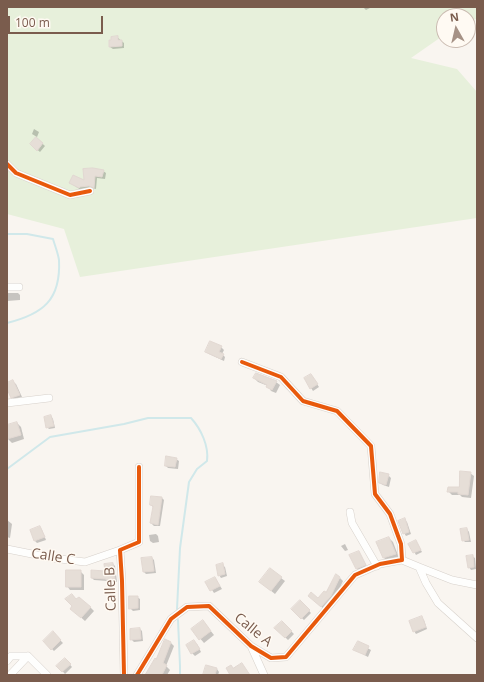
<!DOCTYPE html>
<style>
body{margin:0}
#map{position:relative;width:484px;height:682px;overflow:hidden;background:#f9f5f0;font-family:"Open Sans",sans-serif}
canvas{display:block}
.frame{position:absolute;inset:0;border:8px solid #7a5c4d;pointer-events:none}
.north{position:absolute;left:436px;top:8px;width:40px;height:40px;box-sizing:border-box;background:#fffaf3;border:1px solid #cabbb1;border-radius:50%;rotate:352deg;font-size:11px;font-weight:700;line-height:16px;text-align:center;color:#7a5c4d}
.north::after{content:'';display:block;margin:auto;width:14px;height:18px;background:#a69286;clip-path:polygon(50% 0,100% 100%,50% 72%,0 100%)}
.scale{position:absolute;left:8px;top:16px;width:95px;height:18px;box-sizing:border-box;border:2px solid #7a5c4d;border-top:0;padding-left:5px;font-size:12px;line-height:14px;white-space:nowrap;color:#7a5c4d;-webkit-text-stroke:3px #fffaf3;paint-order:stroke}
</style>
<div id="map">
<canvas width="484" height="682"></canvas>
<div class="frame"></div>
<div class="north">N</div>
<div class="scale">100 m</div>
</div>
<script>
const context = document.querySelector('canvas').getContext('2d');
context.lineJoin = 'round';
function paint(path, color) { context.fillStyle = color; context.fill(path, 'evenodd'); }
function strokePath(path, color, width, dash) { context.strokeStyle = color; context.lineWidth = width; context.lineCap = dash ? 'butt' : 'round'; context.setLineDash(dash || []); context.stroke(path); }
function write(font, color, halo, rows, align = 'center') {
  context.font = font + ' "Open Sans",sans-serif'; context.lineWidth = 3; context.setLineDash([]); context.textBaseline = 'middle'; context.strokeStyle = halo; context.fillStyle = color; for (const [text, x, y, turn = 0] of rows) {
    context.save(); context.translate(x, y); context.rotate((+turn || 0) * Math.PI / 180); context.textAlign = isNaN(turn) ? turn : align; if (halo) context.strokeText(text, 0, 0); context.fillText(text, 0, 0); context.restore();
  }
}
const green = new Path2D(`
 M 7,7 L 477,7 L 477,19 L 468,20 L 468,16 L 444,16 L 444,35 L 411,58 L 457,69 L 477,92 L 477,218 L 80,277 L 64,229 L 7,214 Z`);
const shadow = new Path2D(`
 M 363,7 L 372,7 L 366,10 Z
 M 117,37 L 124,43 L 124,48 L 113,49 L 110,47 Z
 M 34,129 L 39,132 L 37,137 L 32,134 Z
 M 37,137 L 36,138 L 45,146 L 40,152 L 31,144 Z
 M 103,171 L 106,173 L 105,179 L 97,178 L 96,189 L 92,188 L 81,190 L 70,183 L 85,182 Z
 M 7,293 L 18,293 L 20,295 L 20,300 L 7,301 Z
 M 221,347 L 224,350 L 222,354 L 225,357 L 224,361 L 209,354 L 207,352 Z
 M 311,375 L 319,387 L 313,391 L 311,388 Z
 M 254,378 L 276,382 L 280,385 L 276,393 L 271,391 L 268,386 L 258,382 Z
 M 13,382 L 16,384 L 22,397 L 14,399 L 12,397 L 7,384 Z
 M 51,416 L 53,419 L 55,428 L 49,429 L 47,427 Z
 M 17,423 L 21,427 L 24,439 L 12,443 L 8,439 L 7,426 Z
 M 176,459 L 179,461 L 178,469 L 168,468 L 166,466 Z
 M 470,473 L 474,476 L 471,498 L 462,497 L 460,495 L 452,495 L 448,491 L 459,488 Z
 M 388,475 L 391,478 L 389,487 L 383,485 L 380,483 Z
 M 162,498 L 164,500 L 160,526 L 154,526 L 151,523 L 154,508 L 151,505 Z
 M 7,520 L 12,524 L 10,538 L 7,537 Z
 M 405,520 L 407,522 L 411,534 L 406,536 L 404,533 Z
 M 40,527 L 42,530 L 46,540 L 37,543 L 35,541 L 31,530 Z
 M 467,529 L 469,532 L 471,542 L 465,542 L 463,540 Z
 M 156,534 L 158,536 L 159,542 L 153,543 L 150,541 L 149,535 Z
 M 389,538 L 393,542 L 399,558 L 388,562 L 384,558 L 378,543 Z
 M 416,541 L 422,552 L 416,555 L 410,544 Z
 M 345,544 L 348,550 L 345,551 L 341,546 Z
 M 359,552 L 367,567 L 359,571 L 357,569 Z
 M 472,556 L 475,558 L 476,569 L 471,570 L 469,567 Z
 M 152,558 L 154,560 L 156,573 L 146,574 L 144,572 L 142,559 Z
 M 113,564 L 115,566 L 117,582 L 109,582 L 108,581 L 94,580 L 92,578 L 106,572 Z
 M 222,565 L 225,567 L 227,576 L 221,578 L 219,575 Z
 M 80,571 L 84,575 L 84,590 L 70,590 L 67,586 Z
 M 215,578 L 222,589 L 214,593 L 207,582 Z
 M 281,578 L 285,581 L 275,594 L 265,586 Z
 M 340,578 L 343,581 L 334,600 L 325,610 L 313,600 L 318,599 L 326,594 Z
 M 72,595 L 77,600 L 90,607 L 94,611 L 85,621 L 75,612 Z
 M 137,597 L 140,599 L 140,610 L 133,611 L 130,608 Z
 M 300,601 L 311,613 L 304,620 L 292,609 Z
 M 422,618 L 424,620 L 427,629 L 416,634 L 414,631 Z
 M 282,622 L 294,634 L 288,640 L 276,628 Z
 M 206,625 L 214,635 L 204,643 L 192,629 Z
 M 140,629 L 142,631 L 143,641 L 134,642 L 131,639 Z
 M 53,633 L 63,643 L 54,651 L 44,641 Z
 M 165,641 L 171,643 L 174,646 L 166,666 L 170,670 L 167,675 L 148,675 L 157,660 Z
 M 358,643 L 371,650 L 368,657 L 355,650 Z
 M 197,644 L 201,652 L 195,656 L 192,653 Z
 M 65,659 L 72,667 L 65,674 L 58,666 Z
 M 217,669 L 219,672 L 218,675 L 204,675 Z`);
const stream = new Path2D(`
 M 7,234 L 27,234 L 53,239 C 55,246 58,253 59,260 C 61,300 43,314 7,323
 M 7,469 L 50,437 L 124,424 L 148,418 L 191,418 C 201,429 209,446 207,461 L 197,469 L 189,482 L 180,548 L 177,609
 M 178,620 L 180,666 L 180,675`);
const building = new Path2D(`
 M 118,36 L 118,40 L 122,40 L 122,46 L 109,47 L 109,40 L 111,40 L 111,37 Z
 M 36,137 L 43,143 L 37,151 L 30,144 Z
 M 93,168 L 104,170 L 102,177 L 95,176 L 94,188 L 89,186 L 80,187 L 79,188 L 69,183 L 73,175 L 84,180 L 83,169 Z
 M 210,341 L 222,346 L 219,352 L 224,354 L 221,359 L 205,352 Z
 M 256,373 L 277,381 L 272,390 L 266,387 L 267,385 L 253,378 Z
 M 311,374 L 318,384 L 310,389 L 304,378 Z
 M 13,380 L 20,395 L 11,398 L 7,389 L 7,383 Z
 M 51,415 L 54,426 L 46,428 L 44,417 Z
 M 17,422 L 21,435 L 7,439 L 7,425 Z
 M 166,456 L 177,458 L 175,467 L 165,466 Z
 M 460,471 L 471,472 L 468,495 L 458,494 L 458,492 L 447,492 L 448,487 L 459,487 Z
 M 380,472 L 389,474 L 386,485 L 379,483 Z
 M 151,496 L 162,497 L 158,525 L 150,523 L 153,506 L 150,505 Z
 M 405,518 L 409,532 L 403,534 L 398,521 Z
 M 40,526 L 45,537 L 34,541 L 30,530 Z
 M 467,528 L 469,540 L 462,541 L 460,529 Z
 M 389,537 L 396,554 L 383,558 L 376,542 Z
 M 416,540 L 421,550 L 413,553 L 408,544 Z
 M 359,551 L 366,565 L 356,569 L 349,555 Z
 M 473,555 L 474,567 L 468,568 L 466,556 Z
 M 152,557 L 154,571 L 143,572 L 141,558 Z
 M 113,563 L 115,579 L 106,580 L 106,579 L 91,578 L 91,570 L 105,571 L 104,564 Z
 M 223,563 L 225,574 L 218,576 L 216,565 Z
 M 270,568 L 282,577 L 271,591 L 259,582 Z
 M 66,570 L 81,570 L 81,587 L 66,587 Z
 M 336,574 L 340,577 L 331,596 L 321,607 L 308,596 L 311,592 L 318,598 L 324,591 L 326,592 Z
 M 215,577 L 220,586 L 210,591 L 205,582 Z
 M 72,594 L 76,599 L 79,597 L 91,607 L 81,618 L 70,609 L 72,606 L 65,599 Z
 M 129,596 L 138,596 L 138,608 L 129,609 Z
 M 300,600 L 310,610 L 301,619 L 291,609 Z
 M 422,616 L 426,627 L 413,632 L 409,621 Z
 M 203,620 L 211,631 L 199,640 L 191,629 Z
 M 282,621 L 292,631 L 285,638 L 274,628 Z
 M 140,628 L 141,639 L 130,640 L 130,629 Z
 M 53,631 L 61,640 L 51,650 L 43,641 Z
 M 165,639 L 171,642 L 163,663 L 167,665 L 162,675 L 145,675 L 155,658 L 156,659 Z
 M 194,640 L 200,649 L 191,654 L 186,645 Z
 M 358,641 L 369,646 L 365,655 L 353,650 Z
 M 65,658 L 71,664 L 62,672 L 56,666 Z
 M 242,663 L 250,675 L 230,675 L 226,668 L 231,665 L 233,668 Z
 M 206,665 L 217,668 L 215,675 L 203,675 Z`);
const minor = new Path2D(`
 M 7,164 L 16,173 L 70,195 L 90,191
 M 7,287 L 19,287
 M 242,362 L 281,377 L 303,401 L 337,411 L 371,446 L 375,494 L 390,514 L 401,544 L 402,560
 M 7,403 L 49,398
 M 350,512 L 352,523 L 377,566
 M 7,549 L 52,558 L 85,562 L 120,550
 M 402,560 L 419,567 L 426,583 L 438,603 L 477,638
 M 419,567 L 452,580 L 477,585
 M 251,646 L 264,675
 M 7,661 L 11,656 L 28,656 L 47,675
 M 10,675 L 28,656
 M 124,675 L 122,581 L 120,550 L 139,542 L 139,467
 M 137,675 L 171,619 L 187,607 L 209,606 L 251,646 L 271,658 L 286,657 L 355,575 L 380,564 L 402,560`);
const cycleway = new Path2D(`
 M 7,164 L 16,173 L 70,195 L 90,191
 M 124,675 L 122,581 L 120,550 L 139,542 L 139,467
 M 137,675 L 171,619 L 187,607 L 209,606 L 251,646 L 271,658 L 286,657 L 355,575 L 380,564 L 402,560 L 401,544 L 390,514 L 375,494 L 371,446 L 337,411 L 303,401 L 281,377 L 242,362`);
const streetNames = [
 ["Calle C",53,557,9],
 ["Calle B",111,589,-92],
 ["Calle A",253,630,39]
];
paint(green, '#e7f0db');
paint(shadow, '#0003');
strokePath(stream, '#d0e8ea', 2);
paint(building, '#e6ded7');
strokePath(building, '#e2d8d2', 1);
strokePath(minor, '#d7d1cb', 8);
strokePath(minor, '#fefefd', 7);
strokePath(cycleway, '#e8590c', 4);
write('14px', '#7a5c4d', '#fffaf3', streetNames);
</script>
